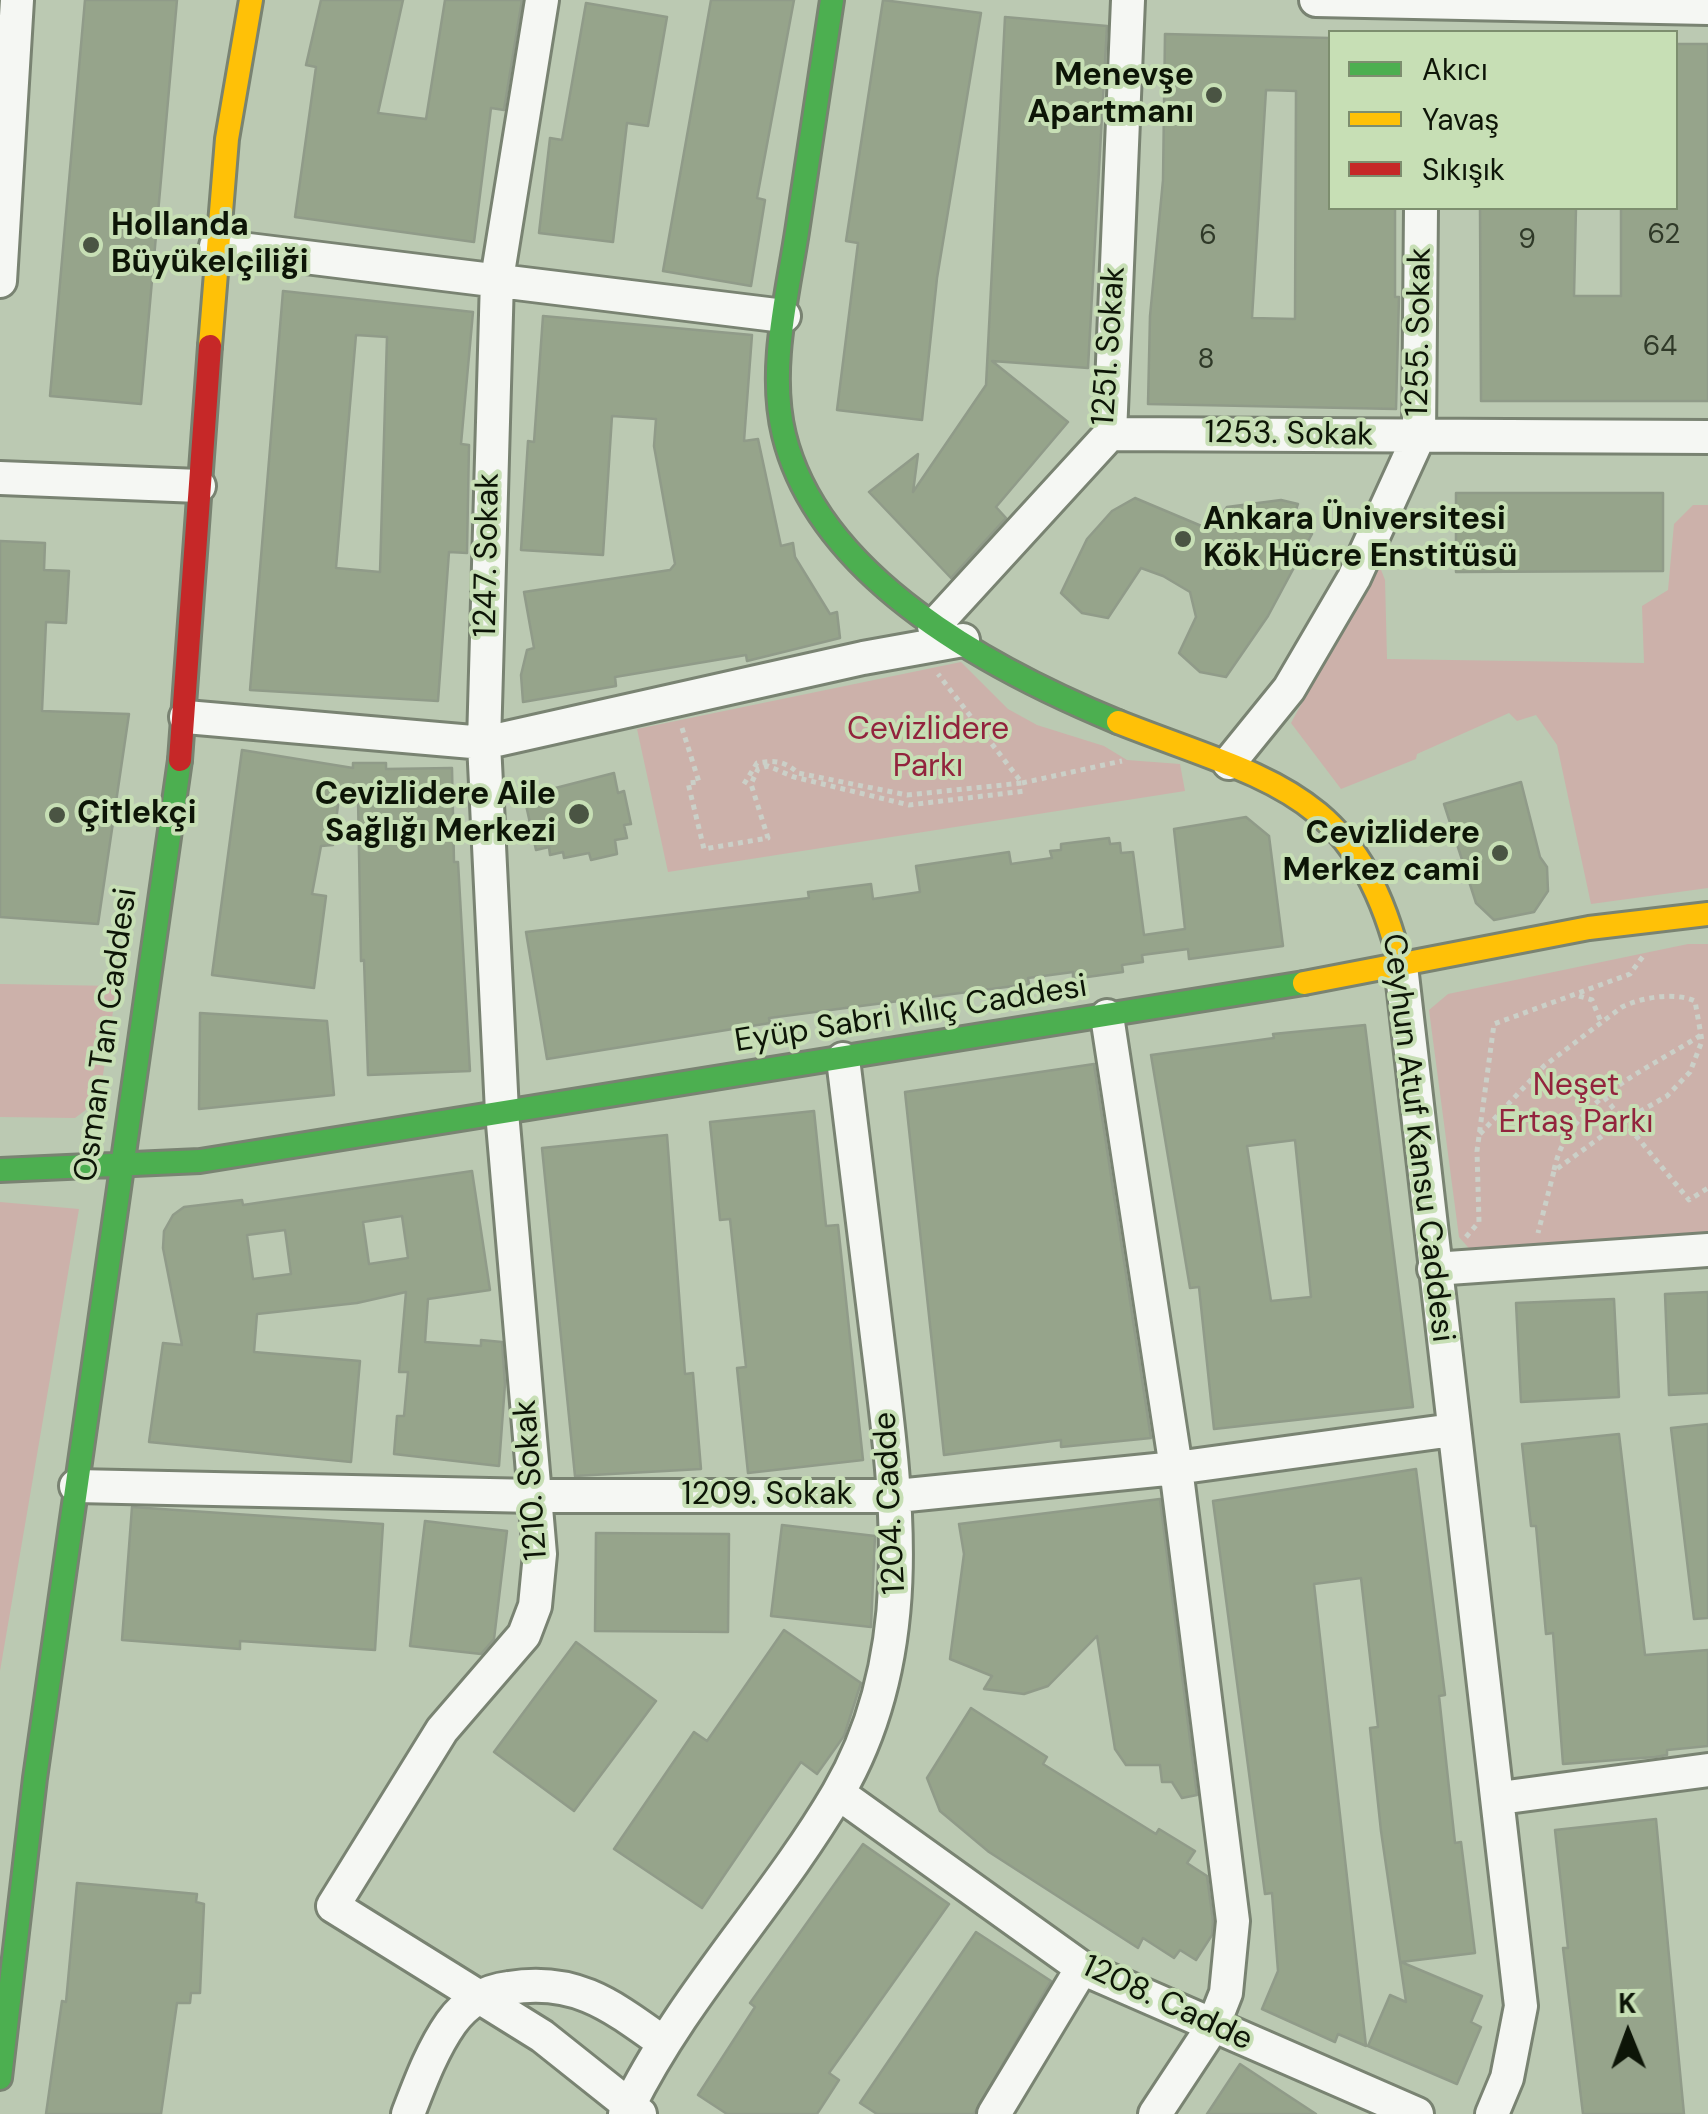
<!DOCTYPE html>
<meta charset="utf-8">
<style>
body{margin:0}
#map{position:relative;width:1708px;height:2114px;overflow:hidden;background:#bbc9b2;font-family:"DM Sans",sans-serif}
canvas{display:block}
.legend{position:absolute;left:1328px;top:30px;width:350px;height:180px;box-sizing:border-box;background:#c7dfb5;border:2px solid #7d8e6f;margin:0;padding:12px 18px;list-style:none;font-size:30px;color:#0d1507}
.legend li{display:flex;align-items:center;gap:20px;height:50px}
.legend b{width:50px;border:2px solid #7d8e6f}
.north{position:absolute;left:1578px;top:1984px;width:100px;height:100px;-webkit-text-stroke:8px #c7dfb5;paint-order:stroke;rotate:359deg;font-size:28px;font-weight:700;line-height:40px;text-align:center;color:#0d1507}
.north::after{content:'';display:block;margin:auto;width:35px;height:45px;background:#0d1507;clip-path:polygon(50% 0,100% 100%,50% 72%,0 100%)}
</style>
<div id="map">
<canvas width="1708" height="2114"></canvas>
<ul class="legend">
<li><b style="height:12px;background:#4caf50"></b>Akıcı</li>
<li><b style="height:12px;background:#ffc107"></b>Yavaş</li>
<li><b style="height:12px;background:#c62828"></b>Sıkışık</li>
</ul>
<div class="north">K</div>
</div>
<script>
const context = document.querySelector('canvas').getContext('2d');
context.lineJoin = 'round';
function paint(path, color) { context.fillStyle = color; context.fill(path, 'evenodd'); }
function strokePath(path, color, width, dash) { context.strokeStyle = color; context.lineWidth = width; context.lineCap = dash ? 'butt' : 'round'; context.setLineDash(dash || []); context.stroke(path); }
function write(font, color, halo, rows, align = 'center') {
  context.font = font + ' "DM Sans",sans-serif'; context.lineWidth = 8; context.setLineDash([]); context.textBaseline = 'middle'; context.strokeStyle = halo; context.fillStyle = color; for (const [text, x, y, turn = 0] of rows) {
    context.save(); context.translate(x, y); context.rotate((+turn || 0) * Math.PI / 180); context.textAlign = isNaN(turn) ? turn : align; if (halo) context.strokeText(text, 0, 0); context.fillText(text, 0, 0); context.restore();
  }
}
const green = new Path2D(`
 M 1693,505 L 1708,505 L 1708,888 L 1591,904 L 1557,745 L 1536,715 L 1517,721 L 1509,713 L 1417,754 L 1416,759 L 1341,789 L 1291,723 L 1378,562 L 1385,580 L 1387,659 L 1644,663 L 1642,606 L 1668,590 L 1674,524 Z
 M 961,662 L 1008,709 L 1037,725 L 1104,746 L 1127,760 L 1180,764 L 1185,791 L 668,872 L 637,729 Z
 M 1688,944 L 1708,944 L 1708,1236 L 1474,1254 L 1459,1237 L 1429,1010 L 1448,994 Z
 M 0,984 L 117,986 L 99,1100 L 75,1118 L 0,1117 Z
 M 0,1202 L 79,1209 L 0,1671 Z`);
const building = new Path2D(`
 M 85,0 L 177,0 L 141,404 L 50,396 Z
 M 321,0 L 403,0 L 378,113 L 426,119 L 445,0 L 522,0 L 504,110 L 491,108 L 474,242 L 295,217 L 316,67 L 306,65 Z
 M 711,0 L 794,0 L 757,198 L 765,200 L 751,286 L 663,271 Z
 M 883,0 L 981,13 L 937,278 L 922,420 L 837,410 L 858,243 L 846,241 Z
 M 586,3 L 667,17 L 648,126 L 627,123 L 613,242 L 539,233 L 550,138 L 562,140 Z
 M 1005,17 L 1107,26 L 1088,368 L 992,361 L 1068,422 L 996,507 L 1006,518 L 951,578 L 869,492 L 918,454 L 913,492 L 986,385 Z
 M 1165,34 L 1330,38 L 1330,208 L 1395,208 L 1395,297 L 1399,297 L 1396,409 L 1148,404 L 1150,316 L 1163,180 ZM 1266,90 L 1296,91 L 1295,319 L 1252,318 Z
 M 1676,44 L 1708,44 L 1708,401 L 1481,401 L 1480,208 L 1576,208 L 1574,296 L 1621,296 L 1621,208 L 1676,208 Z
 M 283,291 L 473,312 L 461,444 L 469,445 L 467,553 L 449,552 L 438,701 L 250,690 ZM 356,335 L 387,337 L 380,572 L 336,568 Z
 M 543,316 L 752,335 L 744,441 L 758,439 L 781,546 L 793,543 L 795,557 L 830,614 L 837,612 L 840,638 L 747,661 L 746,655 L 615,677 L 616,686 L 523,702 L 521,675 L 527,650 L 534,648 L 524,592 L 670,570 L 675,564 L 654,446 L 656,419 L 612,416 L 603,555 L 521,550 L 528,441 L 534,442 Z
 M 1456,493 L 1663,493 L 1663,571 L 1456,572 Z
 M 1135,498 L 1211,530 L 1227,507 L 1281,500 L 1298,504 L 1295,512 L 1305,519 L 1302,530 L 1312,534 L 1268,616 L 1226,677 L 1200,672 L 1179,653 L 1196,617 L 1190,592 L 1163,576 L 1141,568 L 1108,618 L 1082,613 L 1061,593 L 1087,539 L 1112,511 Z
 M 0,541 L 45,543 L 44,570 L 69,571 L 66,623 L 46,622 L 42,711 L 129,714 L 98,924 L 0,917 Z
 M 242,750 L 353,768 L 353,763 L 386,763 L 386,769 L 452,768 L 454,862 L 458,862 L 470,1071 L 368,1075 L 364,960 L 361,961 L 358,798 L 339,797 L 333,845 L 321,846 L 312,894 L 326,896 L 314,988 L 212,975 Z
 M 614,773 L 618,793 L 624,791 L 631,824 L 624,825 L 627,838 L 615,840 L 617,854 L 591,860 L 589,853 L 564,858 L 563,852 L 550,855 L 549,847 L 536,850 L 526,805 L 534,803 L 532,794 Z
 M 1521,782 L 1540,857 L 1547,867 L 1548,891 L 1534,912 L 1494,920 L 1476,903 L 1444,804 Z
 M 1246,817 L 1269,836 L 1283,946 L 1189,959 L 1188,949 L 1142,955 L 1143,962 L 1122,965 L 1123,972 L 1073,979 L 1073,972 L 1028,978 L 1029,984 L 769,1018 L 770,1023 L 547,1059 L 526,932 L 809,898 L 808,892 L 871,884 L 873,899 L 920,892 L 916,866 L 1009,852 L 1011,864 L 1052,858 L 1050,851 L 1061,850 L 1061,844 L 1109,838 L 1110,844 L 1120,843 L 1121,853 L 1133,852 L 1144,935 L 1185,929 L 1174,829 Z
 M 200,1013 L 327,1021 L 334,1095 L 199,1109 Z
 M 1365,1025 L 1413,1407 L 1214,1429 L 1199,1287 L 1190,1288 L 1151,1055 L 1274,1038 L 1273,1034 ZM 1295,1140 L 1311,1297 L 1271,1301 L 1247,1146 Z
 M 1094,1064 L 1151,1438 L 1061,1447 L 1061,1440 L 944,1455 L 905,1092 Z
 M 814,1111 L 826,1226 L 838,1225 L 863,1460 L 748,1473 L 737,1368 L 746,1367 L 730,1219 L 720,1220 L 710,1122 Z
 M 667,1135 L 685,1374 L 693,1373 L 701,1469 L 575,1476 L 542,1148 Z
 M 472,1171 L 490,1290 L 428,1299 L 425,1342 L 481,1346 L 481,1340 L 502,1342 L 505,1384 L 499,1466 L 394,1454 L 397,1416 L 404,1416 L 408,1372 L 399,1372 L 406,1292 L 357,1303 L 257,1314 L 254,1352 L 360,1361 L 351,1462 L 149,1442 L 163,1343 L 182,1345 L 163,1248 L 164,1231 L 173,1215 L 184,1207 L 242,1200 L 243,1205 ZM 402,1216 L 408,1258 L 369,1264 L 363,1222 ZM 285,1230 L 291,1274 L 253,1279 L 247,1235 Z
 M 1708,1292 L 1708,1393 L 1669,1395 L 1665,1294 Z
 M 1614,1299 L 1619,1397 L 1521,1402 L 1516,1303 Z
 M 1708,1424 L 1708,1618 L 1694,1619 L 1671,1428 Z
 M 1619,1434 L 1645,1655 L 1708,1650 L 1708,1746 L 1667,1750 L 1667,1755 L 1655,1757 L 1563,1764 L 1553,1633 L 1546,1634 L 1536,1526 L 1531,1526 L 1522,1444 Z
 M 1416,1469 L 1445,1695 L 1439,1696 L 1455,1843 L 1461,1842 L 1475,1953 L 1401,1962 L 1482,1996 L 1471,2022 L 1481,2027 L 1457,2084 L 1368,2046 L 1390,1995 L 1406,2002 L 1381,1831 L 1370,1728 L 1378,1727 L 1361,1578 L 1314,1584 L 1366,2046 L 1338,2034 L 1335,2042 L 1262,2009 L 1278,1971 L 1272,1893 L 1265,1894 L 1213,1501 Z
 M 1160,1499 L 1197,1795 L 1182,1798 L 1172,1782 L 1162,1782 L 1160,1765 L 1126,1765 L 1115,1749 L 1097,1636 L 1048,1686 L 1024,1694 L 984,1689 L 992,1676 L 950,1659 L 964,1554 L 959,1524 Z
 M 132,1507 L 383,1524 L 375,1650 L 240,1641 L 240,1649 L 122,1640 Z
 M 425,1521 L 507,1531 L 494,1639 L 481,1654 L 410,1646 Z
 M 782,1525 L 875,1536 L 871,1627 L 771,1616 Z
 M 596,1533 L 729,1534 L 728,1632 L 595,1631 Z
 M 784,1630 L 861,1683 L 844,1736 L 817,1774 L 801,1762 L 702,1908 L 614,1849 L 694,1732 L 707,1741 Z
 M 576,1642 L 656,1701 L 574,1811 L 494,1752 Z
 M 971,1708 L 1047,1757 L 1043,1764 L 1156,1834 L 1159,1829 L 1195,1851 L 1187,1863 L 1207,1876 L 1213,1921 L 1212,1935 L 1196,1960 L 1180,1950 L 1174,1958 L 1143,1938 L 1138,1948 L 989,1852 L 940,1811 L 927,1778 Z
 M 1656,1819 L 1684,2114 L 1583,2114 L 1563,1948 L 1568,1948 L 1555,1830 Z
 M 863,1844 L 949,1904 L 829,2073 L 839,2080 L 817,2114 L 727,2114 L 698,2095 L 755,2007 L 750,2003 Z
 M 77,1883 L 197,1894 L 196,1902 L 204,1904 L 200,1993 L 191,1993 L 190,2003 L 177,2003 L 161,2114 L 46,2114 L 62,2001 L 66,2002 Z
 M 976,1932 L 1051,1981 L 974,2114 L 877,2114 L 860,2103 Z
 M 1240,2064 L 1316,2114 L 1207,2114 Z`);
const path = new Path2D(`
 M 682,728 L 699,782 L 688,783 L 704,849 L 768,838 L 751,784 L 758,769 L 768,766 L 794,777 L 909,805 L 1025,791
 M 1022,783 L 1122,761
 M 744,784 L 757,763 C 774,760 785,761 798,773 L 907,795 L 1022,783 L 938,674
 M 1579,996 L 1592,1000 L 1601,1022
 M 1604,1097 L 1689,1200 L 1708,1188
 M 1480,1134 L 1544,1066 L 1622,1007 C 1642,997 1675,992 1695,1001 L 1702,1041 L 1690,1072 L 1667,1096 L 1620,1123 L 1554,1171 L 1538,1233
 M 1554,1170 C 1568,1101 1647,1070 1701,1035
 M 1466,1237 L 1479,1222 L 1477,1151 L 1494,1024 L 1630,974 L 1644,955`);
const street = new Path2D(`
 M 542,0 L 497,279 L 484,743 L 502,1112 L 540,1554 L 535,1606 L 524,1635 L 442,1730 L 333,1906 L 542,2036 L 640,2114
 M 1316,0 L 1708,8
 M 216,246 L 784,316
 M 0,281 L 17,0
 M 1110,434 L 1708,437
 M 0,478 L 199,486
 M 934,626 L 1110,434 L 1128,0
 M 186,717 L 484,743 L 863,658 L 963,640
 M 1229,763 L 1289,689 L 1354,578 L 1419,436 L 1421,208
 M 1401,966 L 1521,2006 L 1507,2078 L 1492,2114
 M 1107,1016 L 1176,1468 L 1233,1921 L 1226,1993 L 1213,2026 L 1155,2114
 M 1434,1269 L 1708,1250
 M 76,1486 L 535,1496 L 897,1496 L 1176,1468 L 1453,1430
 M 838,1793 L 1082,1968 L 1417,2114
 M 1500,1798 L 1708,1770
 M 408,2114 C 420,2083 432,2050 451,2023 C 466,2002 485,1991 509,1988 C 576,1977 612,2006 664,2043
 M 625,2114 C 681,1997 773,1904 838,1793 C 921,1651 896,1492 877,1336 C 866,1244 854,1152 843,1059
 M 994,2114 L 1082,1968`);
const fast = new Path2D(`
 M 832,0 C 820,77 809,155 797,232 C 787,297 768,370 784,435 C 819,578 992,670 1118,722
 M 0,1170 L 200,1161 L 1304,983
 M 0,2078 L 35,1778 L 180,760`);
const slow = new Path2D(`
 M 210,346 L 227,139 L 251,0
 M 1118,722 C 1267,781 1358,788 1401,966
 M 1304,983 L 1589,928 L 1708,914`);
const jam = new Path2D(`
 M 180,760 L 210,346`);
const markers = [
 [1214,95,10,"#4a5443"],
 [91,245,10,"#4a5443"],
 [1183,539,10,"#4a5443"],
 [579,814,12,"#4a5443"],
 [57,815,10,"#4a5443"],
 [1500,853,10,"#4a5443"]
];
const numberNames = [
 ["62",1664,236],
 ["6",1208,237],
 ["9",1527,241],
 ["64",1660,348],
 ["8",1206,361]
];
const poiNames = [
 ["Menevşe",1194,77],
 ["Apartmanı",1194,114],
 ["Hollanda",111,227,"left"],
 ["Büyükelçiliği",111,264,"left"],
 ["Ankara Üniversitesi",1203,521,"left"],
 ["Kök Hücre Enstitüsü",1203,558,"left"],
 ["Cevizlidere Aile",556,796],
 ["Sağlığı Merkezi",556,833],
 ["Çitlekçi",77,815,"left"],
 ["Cevizlidere",1480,835],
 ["Merkez cami",1480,872]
];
const streetNames = [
 ["1255. Sokak",1420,332,-89],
 ["1251. Sokak",1110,346,-86],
 ["1253. Sokak",1289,435,1],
 ["1247. Sokak",488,555,-89],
 ["Eyüp Sabri Kılıç Caddesi",911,1015,-9],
 ["Osman Tan Caddesi",107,1035,-82],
 ["Ceyhun Atuf Kansu Caddesi",1417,1138,83],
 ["1210. Sokak",532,1480,-94],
 ["1209. Sokak",767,1496],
 ["1204. Cadde",891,1503,-93],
 ["1208. Cadde",1167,2004,25]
];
const parkNames = [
 ["Cevizlidere",928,731],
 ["Parkı",928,768],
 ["Neşet",1576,1087],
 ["Ertaş Parkı",1576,1124]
];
paint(green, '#ccb1aa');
paint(building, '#96a48b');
strokePath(building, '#909b89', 2.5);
strokePath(street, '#798372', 38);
strokePath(fast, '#798372', 28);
strokePath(slow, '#798372', 28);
strokePath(jam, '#798372', 28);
strokePath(path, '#cbd0c8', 5, [5, 5]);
strokePath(street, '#f5f7f3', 32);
strokePath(fast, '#4caf50', 22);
strokePath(slow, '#ffc107', 22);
strokePath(jam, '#c62828', 22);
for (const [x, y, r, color] of markers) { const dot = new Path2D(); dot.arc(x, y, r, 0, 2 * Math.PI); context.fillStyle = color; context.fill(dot); strokePath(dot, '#c7dfb5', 4); }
write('28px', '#2f3928', null, numberNames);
write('bold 32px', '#0d1507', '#c7dfb5', poiNames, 'right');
write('32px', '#0d1507', '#c7dfb5', streetNames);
write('32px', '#92243d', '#c7dfb5', parkNames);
</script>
